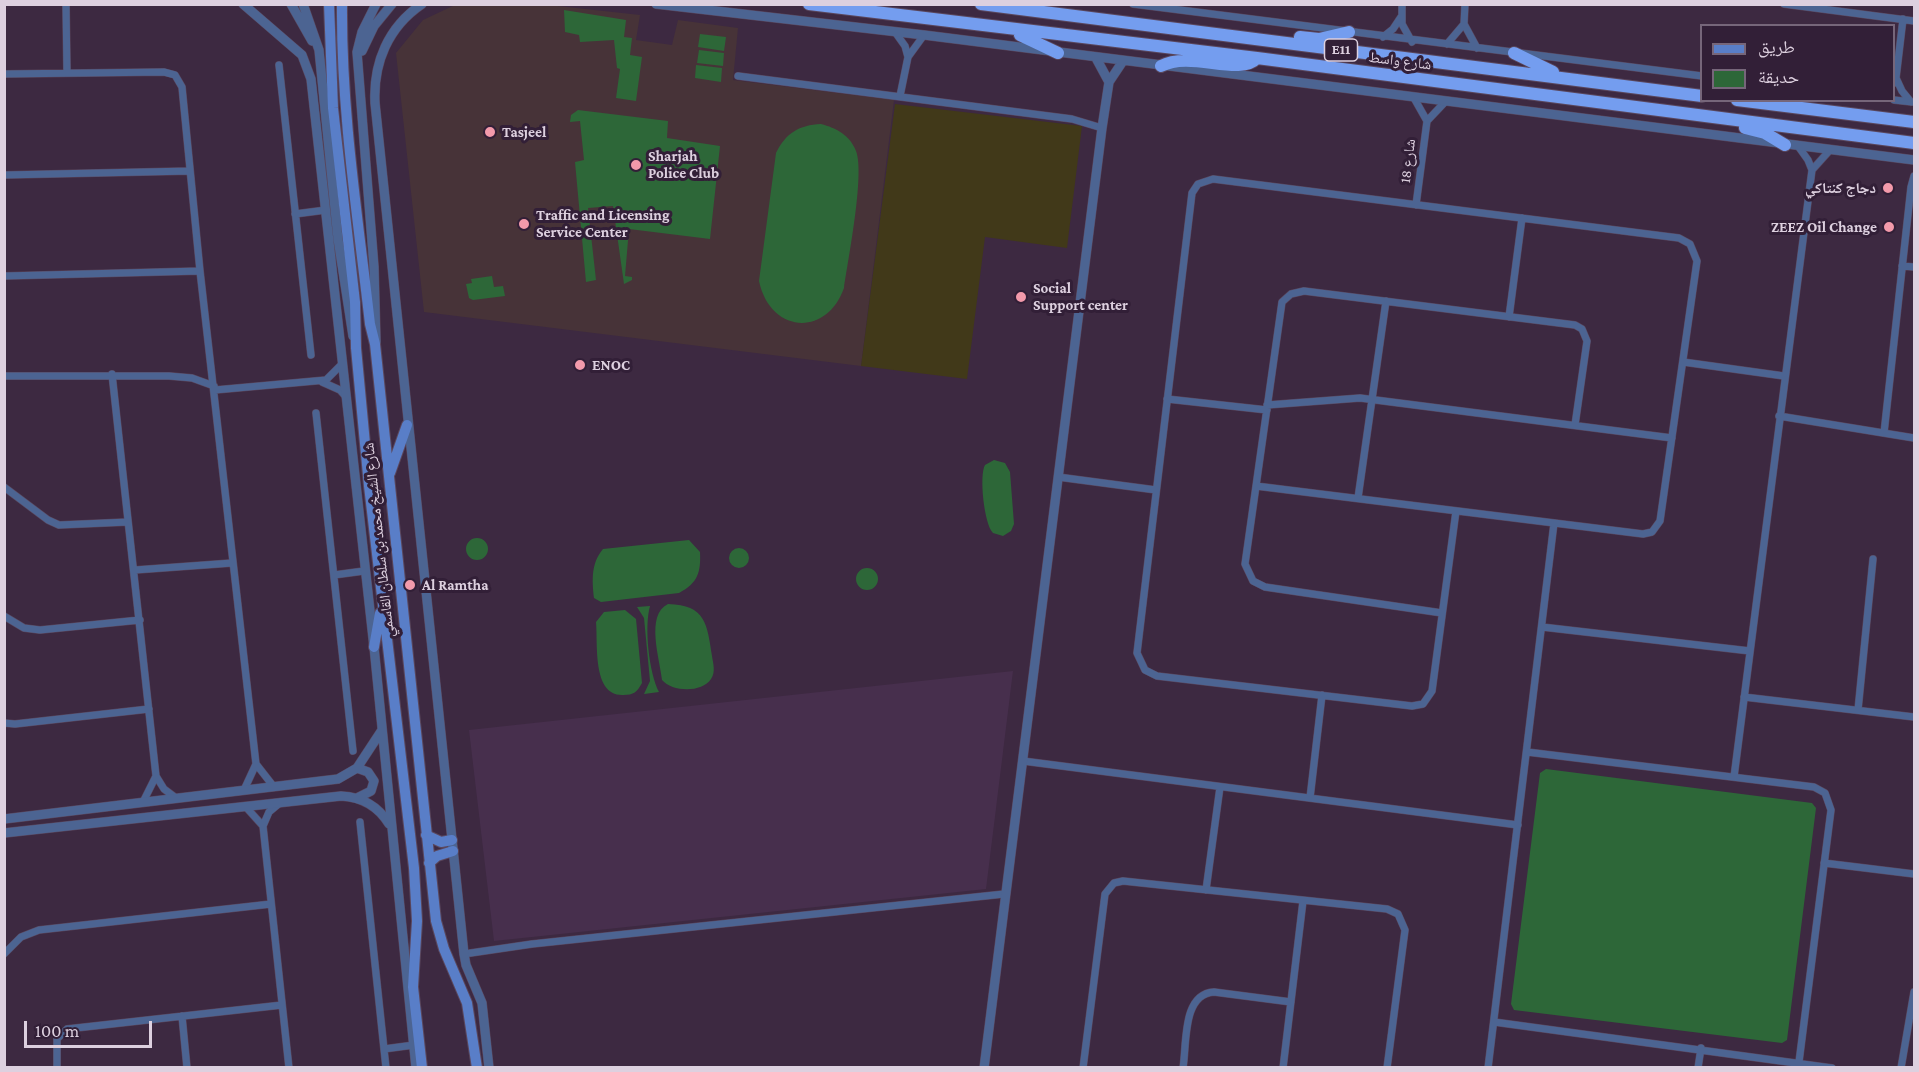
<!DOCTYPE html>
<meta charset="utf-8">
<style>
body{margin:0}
#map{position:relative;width:1919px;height:1072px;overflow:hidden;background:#3d2941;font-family:"Crimson Pro","Noto Naskh Arabic",serif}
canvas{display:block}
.frame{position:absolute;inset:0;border:6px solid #ddd0df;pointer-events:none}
.legend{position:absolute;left:1700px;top:24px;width:195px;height:78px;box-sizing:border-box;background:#321f37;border:2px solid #76667a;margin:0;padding:8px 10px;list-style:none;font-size:18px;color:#ddd0df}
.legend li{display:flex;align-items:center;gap:12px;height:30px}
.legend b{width:30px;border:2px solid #76667a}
.scale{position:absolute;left:24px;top:1021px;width:128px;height:27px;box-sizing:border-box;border:3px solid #ddd0df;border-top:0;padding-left:8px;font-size:18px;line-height:21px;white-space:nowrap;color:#ddd0df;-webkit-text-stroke:4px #321f37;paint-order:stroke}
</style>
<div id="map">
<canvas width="1919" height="1072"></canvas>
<div class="frame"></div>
<ul class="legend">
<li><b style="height:8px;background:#597ec8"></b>طريق</li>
<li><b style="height:16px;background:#2d6738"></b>حديقة</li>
</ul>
<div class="scale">100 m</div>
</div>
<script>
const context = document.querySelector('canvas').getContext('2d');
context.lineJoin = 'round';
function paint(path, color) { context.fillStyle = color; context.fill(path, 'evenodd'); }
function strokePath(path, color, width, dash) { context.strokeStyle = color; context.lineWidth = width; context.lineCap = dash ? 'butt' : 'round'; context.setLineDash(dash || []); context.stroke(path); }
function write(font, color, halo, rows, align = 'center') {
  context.font = font + ' "Crimson Pro","Noto Naskh Arabic",serif'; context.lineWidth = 6; context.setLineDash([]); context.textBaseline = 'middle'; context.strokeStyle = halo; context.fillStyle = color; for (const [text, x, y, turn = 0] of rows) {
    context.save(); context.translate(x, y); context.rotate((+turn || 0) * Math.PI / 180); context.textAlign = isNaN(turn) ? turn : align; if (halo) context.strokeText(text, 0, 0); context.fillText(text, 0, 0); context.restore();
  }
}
const commercial = new Path2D(`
 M 455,5 L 549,5 L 640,15 L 636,40 L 672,45 L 678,20 L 738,28 L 733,80 L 894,100 L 861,366 L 424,312 L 396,53 L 423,20 Z`);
const built = new Path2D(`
 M 1013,671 L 986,889 L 494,941 L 469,730 Z`);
const green = new Path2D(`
 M 564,10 L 626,20 L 624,37 L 632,38 L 630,55 L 642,57 L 636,101 L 616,98 L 620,69 L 617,68 L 614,40 L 580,42 L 579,35 L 565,32 Z
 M 700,34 L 726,37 L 724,51 L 698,47 Z
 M 699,50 L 724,53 L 723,66 L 697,63 Z
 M 696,65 L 722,68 L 721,82 L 695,78 Z
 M 578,110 L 668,121 L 667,138 L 720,146 L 710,239 L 629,229 L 625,276 L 632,277 L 632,280 L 624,284 L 613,206 L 588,208 L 596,280 L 586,282 L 575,162 L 584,160 L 580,121 L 570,122 L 571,115 Z
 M 821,124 C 836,128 850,135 856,151 C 865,174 848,260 844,288 C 826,338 770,333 759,281 L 776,153 C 786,133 799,125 821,124 Z
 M 492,276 L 494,287 L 503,286 L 505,296 L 473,300 L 469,298 L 466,284 L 472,283 L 471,279 Z
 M 994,460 L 1005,463 L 1010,472 L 1014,524 L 1011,531 L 1003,536 L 993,533 C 984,524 979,475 985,465 Z
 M466 549a11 11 0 1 1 22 0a11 11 0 1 1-22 0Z
 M 689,540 L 700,552 C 701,572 698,583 679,593 L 601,602 L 594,598 C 592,580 591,563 603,549 Z
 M729 558a10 10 0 1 1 20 0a10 10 0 1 1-20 0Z
 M856 579a11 11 0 1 1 22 0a11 11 0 1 1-22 0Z
 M 668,604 C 706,605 707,624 712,656 C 713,663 716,672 711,679 C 702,693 672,692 662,680 C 660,659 645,615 668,604 Z
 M 650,606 C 644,627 649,673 659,692 L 644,694 L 650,681 L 644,618 L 637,607 Z
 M 625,610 L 636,619 L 642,683 C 637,692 634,695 623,695 C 592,696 598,644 596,622 L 604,612 Z
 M 1546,769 L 1812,803 L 1816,808 L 1787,1040 L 1782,1043 L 1514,1010 L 1511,1004 L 1540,773 Z`);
const sand = new Path2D(`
 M 895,104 L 1082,126 L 1067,248 L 985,237 L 967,379 L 861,366 Z`);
const minor = new Path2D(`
 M 66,4 L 67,73
 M 1133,4 L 1702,76
 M 1402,4 L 1402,24 L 1412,42
 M 1465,4 L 1464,24 L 1477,48
 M 1784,4 L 1914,21
 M 895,32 L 905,46 L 908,57
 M 1383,37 L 1393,29 L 1401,17
 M 1447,44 L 1464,24
 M 279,65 L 311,355
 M 4,74 L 164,72 L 175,75 L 182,87 L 200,271 L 256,764 L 274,787
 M 738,76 L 1072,119 L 1102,128
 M 1896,78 L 1902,91 L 1911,102
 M 1894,83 L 1896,78 L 1903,19
 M 900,96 L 908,57 L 924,35
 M 1414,98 L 1427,121
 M 1894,100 L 1912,102
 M 1798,146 L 1808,160 L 1812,170
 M 4,175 L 190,171
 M 1416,205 L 1427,121 L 1445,102
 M 295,214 L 326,210
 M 1902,266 L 1914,267
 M 4,276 L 200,271
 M 1509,317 L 1522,218
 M 1683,362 L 1784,376
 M 112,374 L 156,776 L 143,802
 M 4,376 L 169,376 L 192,378 L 214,386
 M 322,382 L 340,390 L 347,398
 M 215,390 L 326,380 L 343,363
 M 1167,399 L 1267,410
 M 1267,405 L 1360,398 L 1672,438
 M 316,413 L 353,751
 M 1779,416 L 1914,438
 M 1884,433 L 1911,187 L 1914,176
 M 1058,477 L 1156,490
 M 1256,486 L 1643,534 L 1652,532 L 1660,521 L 1697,261 L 1690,244 L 1679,238 L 1213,179 L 1198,184 L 1192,193 L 1137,653 L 1145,670 L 1157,676 L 1412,706 L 1423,704 L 1432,691 L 1456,511
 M 4,487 L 48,520 L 59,525 L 128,522
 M 1358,498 L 1386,301
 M 135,570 L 232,563
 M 334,575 L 364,571
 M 1442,613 L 1265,587 L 1253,581 L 1245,564 L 1282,302 L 1291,294 L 1304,291 L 1575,325 L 1582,329 L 1587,341 L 1575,425
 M 4,616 L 24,628 L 40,630 L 140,620
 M 1542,627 L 1750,651
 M 1744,697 L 1914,717
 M 1858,710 L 1873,559
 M 4,723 L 15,724 L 149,709
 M 1527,752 L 1814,787 L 1825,793 L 1831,810 L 1799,1062
 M 1023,761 L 1518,825
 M 156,776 L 164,789 L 176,798
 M 1734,777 L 1812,170 L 1830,150
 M 244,790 L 256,764
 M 1310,798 L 1322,695
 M 281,802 L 269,812 L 263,826 L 289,1068
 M 245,806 L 263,826
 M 360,822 L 386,1068
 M 1824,863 L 1914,874
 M 1206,890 L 1220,787
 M 4,954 L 21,937 L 39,930 L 271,904
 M 464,954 L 532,944 L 1004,894
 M 182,1016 L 187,1068
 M 1494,1022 L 1832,1068
 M 384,1049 L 414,1045
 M 57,1068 L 57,1039 L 67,1029 L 282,1005
 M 1083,1068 L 1105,894 L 1114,883 L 1123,881 L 1387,909 L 1398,914 L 1405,930 L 1387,1068
 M 1183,1068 C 1187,1043 1182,994 1214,992 L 1291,1002
 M 1283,1068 L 1303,901
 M 1488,1068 L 1554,523
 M 1698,1068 L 1701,1048
 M 1901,1068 L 1914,992`);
const tertiary = new Path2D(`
 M 243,4 L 302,55 L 311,79 L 374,647 L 416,1068
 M 291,4 L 312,41
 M 303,4 L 319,50 L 338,239 L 353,336
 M 422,4 C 388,27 373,63 375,103 L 464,954 L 466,965 L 482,1003 L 489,1068
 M 656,4 L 924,35 L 1914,160
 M 362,51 L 374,26 L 392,4
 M 1096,58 L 1109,82
 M 376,342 L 374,267 L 357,52 L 362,32 L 376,4
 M 357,798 L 371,791 L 374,781 L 368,772 L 357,768
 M 4,819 L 338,779 L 357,768 L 382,730
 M 4,833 L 341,796 C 362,797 378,806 389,824
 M 984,1068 L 1102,128 L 1109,82 L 1123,61`);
const secondary = new Path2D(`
 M 329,4 L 333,108 L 355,302 L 356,348 L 369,486 L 414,868 L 417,921 L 413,987 L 422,1068
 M 342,4 C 341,112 358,218 370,324 L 375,344 L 436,921 L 444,949 L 467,1003 L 477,1068
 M 390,473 L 407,425
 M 374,647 L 380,613
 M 426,835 L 441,842 L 452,840
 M 429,863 L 437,856 L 453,851`);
const trunk = new Path2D(`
 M 809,4 L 1257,58 L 1914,143
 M 981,4 L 1702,96
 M 1020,35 L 1058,53
 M 1300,37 L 1319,39 L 1349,32
 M 1514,53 L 1553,72
 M 1161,66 C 1191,50 1239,77 1257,58
 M 1737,100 L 1914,122
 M 1745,128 L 1765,133 L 1785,145`);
const markers = [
 [490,132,6,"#f39aab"],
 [636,165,6,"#f39aab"],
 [1888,188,6,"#f39aab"],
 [524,224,6,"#f39aab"],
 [1889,227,6,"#f39aab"],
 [1021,297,6,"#f39aab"],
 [580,365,6,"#f39aab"],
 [410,585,6,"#f39aab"]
];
const shields = [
 [1341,50,33]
];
const shieldNames = [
 ["E11",1341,50]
];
const streetNames = [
 ["شارع واسط",1400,61,7],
 ["شارع 18",1408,161,-83],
 ["شارع الشيخ محمد بن سلطان القاسمي",379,540,-96]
];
const poiNames = [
 ["Tasjeel",502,132],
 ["Sharjah",648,156],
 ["Police Club",648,173],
 ["دجاج كنتاكي",1876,188,"right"],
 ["Traffic and Licensing",536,215],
 ["Service Center",536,232],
 ["ZEEZ Oil Change",1877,227,"right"],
 ["Social",1033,288],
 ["Support center",1033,305],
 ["ENOC",592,365],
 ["Al Ramtha",422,585]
];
paint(commercial, '#473338');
paint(built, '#472f4d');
paint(green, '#2d6738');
paint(sand, '#413919');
strokePath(minor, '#5a475d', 8);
strokePath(tertiary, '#5a475d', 10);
strokePath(secondary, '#5a475d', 12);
strokePath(trunk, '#5a475d', 14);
strokePath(minor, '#4c6492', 7);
strokePath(tertiary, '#4c6492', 9);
strokePath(secondary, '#597ec8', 10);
strokePath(trunk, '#749def', 12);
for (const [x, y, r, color] of markers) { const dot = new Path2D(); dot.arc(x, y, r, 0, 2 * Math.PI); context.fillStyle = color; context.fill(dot); strokePath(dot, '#321f37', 2); }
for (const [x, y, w] of shields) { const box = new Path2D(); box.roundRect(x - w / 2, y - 11, w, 22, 4.5); context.fillStyle = '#321f37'; context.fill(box); strokePath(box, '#ddd0df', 1.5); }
write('bold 14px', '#ddd0df', null, shieldNames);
write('15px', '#ddd0df', '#321f37', streetNames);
write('bold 15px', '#ddd0df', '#321f37', poiNames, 'left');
</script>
